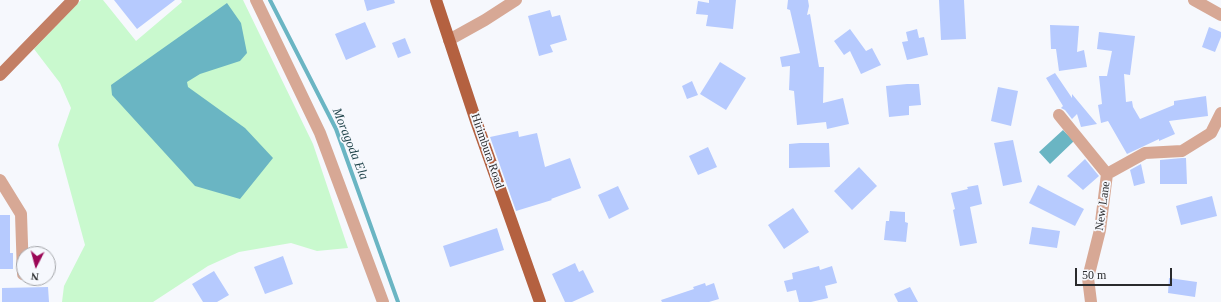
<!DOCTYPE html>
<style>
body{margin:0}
#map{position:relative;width:1221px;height:302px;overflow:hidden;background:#f6f8fd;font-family:Georgia,serif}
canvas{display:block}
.north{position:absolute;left:16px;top:246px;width:40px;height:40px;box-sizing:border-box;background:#f6f8fd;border:1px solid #a4a6aa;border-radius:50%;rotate:186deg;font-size:11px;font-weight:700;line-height:16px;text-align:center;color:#2a2b2d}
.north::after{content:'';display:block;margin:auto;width:14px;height:18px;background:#9b0756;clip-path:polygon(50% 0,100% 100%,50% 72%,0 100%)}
.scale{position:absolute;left:1075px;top:268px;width:97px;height:18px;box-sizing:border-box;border:2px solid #2a2b2d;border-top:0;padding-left:5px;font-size:12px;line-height:14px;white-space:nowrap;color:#2a2b2d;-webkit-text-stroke:3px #f6f8fd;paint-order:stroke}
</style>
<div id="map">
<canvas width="1221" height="302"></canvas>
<div class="north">N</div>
<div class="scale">50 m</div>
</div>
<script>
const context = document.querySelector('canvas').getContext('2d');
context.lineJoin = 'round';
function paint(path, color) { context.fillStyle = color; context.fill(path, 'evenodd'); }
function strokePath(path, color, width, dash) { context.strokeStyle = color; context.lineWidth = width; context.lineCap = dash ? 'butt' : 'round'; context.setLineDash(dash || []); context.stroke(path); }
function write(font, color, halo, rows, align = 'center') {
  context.font = font + ' Georgia,serif'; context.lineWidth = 3.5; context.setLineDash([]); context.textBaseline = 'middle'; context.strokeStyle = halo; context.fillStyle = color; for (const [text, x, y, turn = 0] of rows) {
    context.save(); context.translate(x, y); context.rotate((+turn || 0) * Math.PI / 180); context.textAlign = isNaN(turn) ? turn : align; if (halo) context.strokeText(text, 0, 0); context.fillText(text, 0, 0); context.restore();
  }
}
const green = new Path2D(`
 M 81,0 L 103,0 L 136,41 L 182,2 L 181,0 L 243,0 L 313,144 L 348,248 L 317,251 L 291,243 L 239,252 L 208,266 L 153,302 L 62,302 L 64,286 L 85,245 L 58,145 L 71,108 L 60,83 L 34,49 Z`);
const water = new Path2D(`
 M 227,3 L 241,23 L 247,53 L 240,61 L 200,74 L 187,82 L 188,87 L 245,128 L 273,158 L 240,199 L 195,186 L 112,95 L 111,85 Z
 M 1063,130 L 1074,141 L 1050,164 L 1039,152 Z`);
const stream = new Path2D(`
 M 270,0 L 336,129 L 398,302`);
const building = new Path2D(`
 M 114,0 L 175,0 L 137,29 Z
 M 364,0 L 394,0 L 395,3 L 367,11 Z
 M 709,0 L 736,0 L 733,29 L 706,26 L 708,15 L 696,14 L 698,1 L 709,3 Z
 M 788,0 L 808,0 L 809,6 L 807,15 L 810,14 L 819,67 L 824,67 L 823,103 L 843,98 L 849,124 L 827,129 L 826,122 L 797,125 L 794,91 L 789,90 L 790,66 L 782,67 L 780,57 L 800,53 L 790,10 L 787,9 Z
 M 939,0 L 964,0 L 966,39 L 941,40 Z
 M 550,10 L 552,17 L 560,15 L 567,40 L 550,45 L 553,52 L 539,56 L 528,16 Z
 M 365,22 L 376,47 L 346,60 L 335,34 Z
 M 1050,25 L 1079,26 L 1077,52 L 1084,50 L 1087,67 L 1059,71 L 1056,49 L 1051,49 Z
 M 1209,27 L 1221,32 L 1221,37 L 1215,52 L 1202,47 Z
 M 850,29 L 866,51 L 872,48 L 881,65 L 861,74 L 850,51 L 844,55 L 834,41 Z
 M 917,29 L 919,38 L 924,37 L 928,55 L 907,60 L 902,42 L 908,41 L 906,32 Z
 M 1099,32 L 1135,36 L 1130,75 L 1124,74 L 1126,102 L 1132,101 L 1133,107 L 1140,119 L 1174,105 L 1174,101 L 1206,96 L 1208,116 L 1169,121 L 1175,134 L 1159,141 L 1159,139 L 1127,154 L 1108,121 L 1101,123 L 1098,105 L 1102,104 L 1099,76 L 1107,76 L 1112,51 L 1097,49 Z
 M 405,38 L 411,53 L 398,58 L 392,43 Z
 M 720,62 L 746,78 L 726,110 L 700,94 Z
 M 1055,73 L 1072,98 L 1072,94 L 1097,124 L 1081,127 L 1077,114 L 1072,119 L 1065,110 L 1061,108 L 1063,106 L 1046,78 Z
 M 692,81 L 698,95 L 687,99 L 682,86 Z
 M 907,84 L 919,84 L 921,105 L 909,106 L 909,115 L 889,117 L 886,86 Z
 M 998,87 L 1018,91 L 1011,126 L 991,121 Z
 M 518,131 L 519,137 L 537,133 L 545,167 L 570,158 L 581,188 L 551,199 L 552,200 L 516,211 L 490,137 Z
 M 1013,140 L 1022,182 L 1003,186 L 994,143 Z
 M 800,143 L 829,143 L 830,167 L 789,168 L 789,144 Z
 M 708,147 L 717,167 L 698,175 L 689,156 Z
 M 1182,158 L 1186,158 L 1187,184 L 1160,184 L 1160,160 Z
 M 1085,159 L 1099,176 L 1083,190 L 1067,176 Z
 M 1141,164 L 1145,183 L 1134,186 L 1130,170 Z
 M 859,167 L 877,186 L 852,210 L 834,191 Z
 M 978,185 L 982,204 L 970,207 L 977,243 L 960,246 L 953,210 L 955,209 L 951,193 L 968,189 L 967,187 Z
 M 1038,185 L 1084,209 L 1075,226 L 1029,203 Z
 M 618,186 L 629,209 L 609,219 L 598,195 Z
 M 1212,196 L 1217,216 L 1181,225 L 1176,206 Z
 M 793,208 L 809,232 L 784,249 L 768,225 Z
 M 890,211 L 905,212 L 905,222 L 908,223 L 906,242 L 884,240 L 886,221 L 889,221 Z
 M 0,215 L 10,215 L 10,253 L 13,253 L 13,269 L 0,269 Z
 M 1032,227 L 1060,231 L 1057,248 L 1029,244 Z
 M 497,228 L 504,250 L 450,267 L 443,246 Z
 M 283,256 L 293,284 L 265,294 L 254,267 Z
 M 575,263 L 579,272 L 583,270 L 594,292 L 572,302 L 565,302 L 552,274 Z
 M 819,266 L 820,270 L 832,266 L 837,283 L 825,286 L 828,298 L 811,302 L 799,302 L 796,290 L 787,292 L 784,281 L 793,279 L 792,273 Z
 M 214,271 L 229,295 L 217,302 L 203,302 L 192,284 Z
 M 1169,278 L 1197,282 L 1195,297 L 1168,293 Z
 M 705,283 L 706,286 L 714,283 L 719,299 L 709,302 L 662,302 L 661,300 L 694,289 L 693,287 Z
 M 48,287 L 49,302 L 2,302 L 2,288 Z
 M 910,287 L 918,302 L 898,302 L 894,294 Z`);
const minor = new Path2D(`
 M 256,0 L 320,133 L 383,302
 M 1194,0 L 1221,15
 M 449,40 L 485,20 L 516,0
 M 1059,115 L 1107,174
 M 0,180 L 21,214 L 23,274
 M 1091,302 L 1088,278 L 1100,230 L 1107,174 L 1145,153 L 1182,151 L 1211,133 L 1221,113`);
const secondary = new Path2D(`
 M 0,75 L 73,0`);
const primary = new Path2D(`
 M 436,0 L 476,121 L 540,302`);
const streetNames = [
 ["Hirimbura Road",487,151,71],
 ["New Lane",1103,206,-82]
];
const waterNames = [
 ["Moragoda Ela",350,144,68]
];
paint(green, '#c9f9ce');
paint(water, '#6ab5c3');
strokePath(stream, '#6ab5c3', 4);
paint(building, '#b6cafe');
strokePath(minor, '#d7a895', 12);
strokePath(secondary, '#c37f65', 12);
strokePath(primary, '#b46140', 12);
write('12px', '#2a2b2d', '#f6f8fd', streetNames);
write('italic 13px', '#1f434a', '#f6f8fd', waterNames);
</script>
